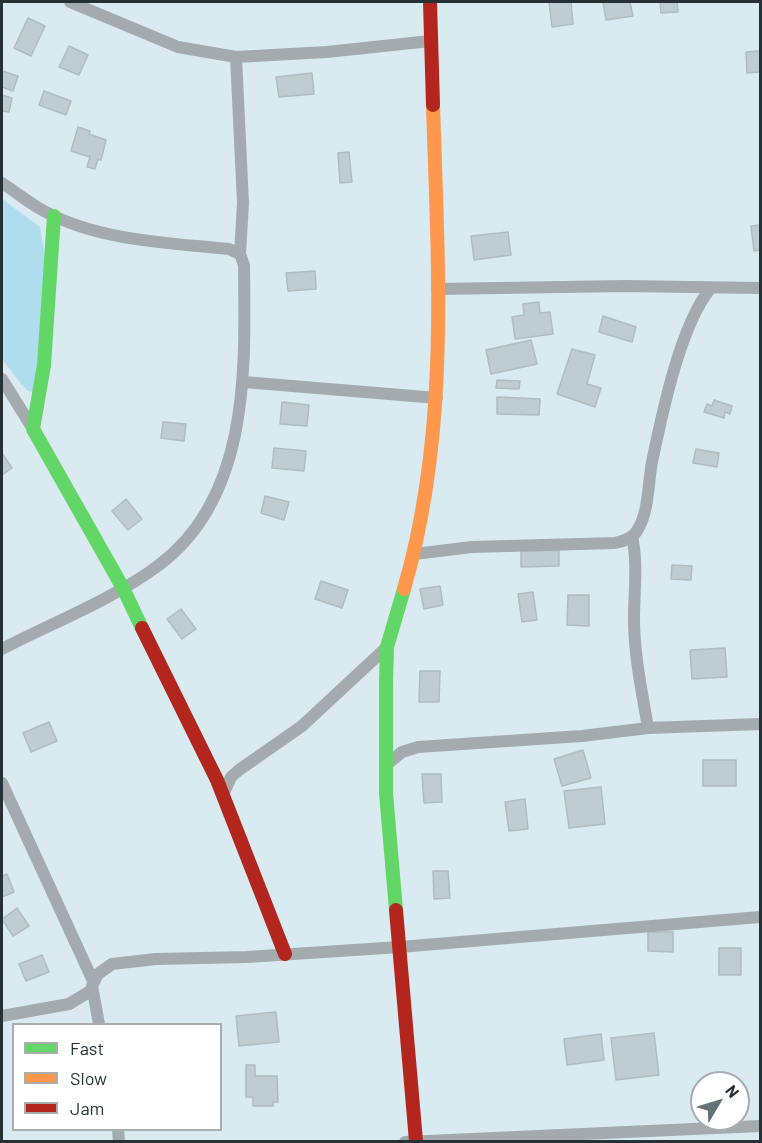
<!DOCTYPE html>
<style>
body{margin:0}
#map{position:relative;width:762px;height:1143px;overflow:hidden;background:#d9eaf0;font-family:Barlow,sans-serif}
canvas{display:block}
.frame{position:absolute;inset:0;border:3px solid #253135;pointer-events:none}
.legend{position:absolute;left:12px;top:1023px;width:210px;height:108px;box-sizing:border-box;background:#fff;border:2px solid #a8adae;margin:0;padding:8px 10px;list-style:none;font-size:18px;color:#253135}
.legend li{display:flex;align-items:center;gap:12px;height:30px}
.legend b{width:30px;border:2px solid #a8adae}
.north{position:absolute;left:690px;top:1071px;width:60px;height:60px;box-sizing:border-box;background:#fff;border:2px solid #a8adae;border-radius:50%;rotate:52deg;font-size:16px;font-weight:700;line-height:24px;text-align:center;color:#253135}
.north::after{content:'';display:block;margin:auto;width:21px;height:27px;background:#647276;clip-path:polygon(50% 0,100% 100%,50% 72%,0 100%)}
</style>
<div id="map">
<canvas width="762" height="1143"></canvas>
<div class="frame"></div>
<ul class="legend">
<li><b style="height:8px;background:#63d668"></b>Fast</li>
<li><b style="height:8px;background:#ff974d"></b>Slow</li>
<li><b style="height:8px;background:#b3261e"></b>Jam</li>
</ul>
<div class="north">N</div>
</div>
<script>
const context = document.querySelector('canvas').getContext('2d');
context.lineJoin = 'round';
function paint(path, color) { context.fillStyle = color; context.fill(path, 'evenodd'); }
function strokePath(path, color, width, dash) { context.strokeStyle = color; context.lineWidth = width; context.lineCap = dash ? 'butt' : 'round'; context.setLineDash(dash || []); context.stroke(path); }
const green = new Path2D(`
 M 2,199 L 40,227 L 49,280 L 37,393 L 28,391 L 22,385 L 2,359 Z`);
const building = new Path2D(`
 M 549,2 L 571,2 L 573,24 L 552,27 Z
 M 603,2 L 630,2 L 633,16 L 606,20 Z
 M 660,2 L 677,2 L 678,12 L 661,13 Z
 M 28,18 L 45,26 L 31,56 L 14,48 Z
 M 69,46 L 88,55 L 79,75 L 59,67 Z
 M 760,51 L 760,72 L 747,73 L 746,52 Z
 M 2,71 L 18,76 L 13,91 L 2,87 Z
 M 312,73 L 314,94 L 279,97 L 276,77 Z
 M 44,91 L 71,101 L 66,115 L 39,105 Z
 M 2,95 L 12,98 L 9,112 L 2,111 Z
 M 78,127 L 90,131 L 89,134 L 106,140 L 101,160 L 98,159 L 95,169 L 87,167 L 90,157 L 71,151 Z
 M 349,152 L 352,182 L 340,183 L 338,153 Z
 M 760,225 L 760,250 L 754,251 L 751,226 Z
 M 508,232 L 511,255 L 474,260 L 471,236 Z
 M 315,271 L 316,289 L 288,291 L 286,273 Z
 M 539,302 L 540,313 L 550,312 L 553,334 L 515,339 L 512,317 L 524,315 L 523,304 Z
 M 603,316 L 636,327 L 632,342 L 599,332 Z
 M 531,340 L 537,364 L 491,374 L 486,350 Z
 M 572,349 L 595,355 L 587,384 L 601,388 L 595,407 L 557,394 Z
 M 497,380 L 520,381 L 519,389 L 496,388 Z
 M 497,397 L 540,399 L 539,415 L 497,414 Z
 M 714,400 L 732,406 L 730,414 L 725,412 L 724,418 L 704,412 L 707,404 L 712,406 Z
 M 282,402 L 309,405 L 307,426 L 280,424 Z
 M 163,422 L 186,424 L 184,441 L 161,438 Z
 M 274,448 L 306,451 L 304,471 L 272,468 Z
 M 696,449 L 719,453 L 717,467 L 693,463 Z
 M 2,453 L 12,468 L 2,475 Z
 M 265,496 L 289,502 L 284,520 L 261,513 Z
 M 126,499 L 142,519 L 128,530 L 112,511 Z
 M 559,550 L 559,566 L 521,567 L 521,551 Z
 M 672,565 L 692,566 L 691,580 L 671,579 Z
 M 321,581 L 348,590 L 342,608 L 315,599 Z
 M 440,586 L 443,605 L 424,609 L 420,589 Z
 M 533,592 L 537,620 L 522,622 L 518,594 Z
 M 568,595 L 589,595 L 589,626 L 567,625 Z
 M 181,609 L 196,629 L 182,639 L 167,619 Z
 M 725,648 L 727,677 L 692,679 L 690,650 Z
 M 420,671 L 440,671 L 439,702 L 419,702 Z
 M 49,722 L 57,741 L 31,752 L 23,733 Z
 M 583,750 L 591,778 L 562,786 L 554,759 Z
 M 703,760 L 736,760 L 736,786 L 703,786 Z
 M 422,774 L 441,774 L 442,802 L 424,803 Z
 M 601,787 L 605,824 L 569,828 L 564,791 Z
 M 525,799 L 528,829 L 509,831 L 505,802 Z
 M 433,871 L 448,871 L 450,898 L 434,899 Z
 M 7,874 L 14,892 L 2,897 L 2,876 Z
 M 17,908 L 29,926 L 13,936 L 2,919 Z
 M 648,932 L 673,932 L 673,952 L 648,951 Z
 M 719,948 L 741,948 L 741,975 L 719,975 Z
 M 42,955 L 49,972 L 26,981 L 19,964 Z
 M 276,1012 L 279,1042 L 239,1046 L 236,1016 Z
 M 654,1033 L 659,1075 L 616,1080 L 611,1038 Z
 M 601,1034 L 604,1060 L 567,1065 L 564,1039 Z
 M 246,1065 L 255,1065 L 255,1076 L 277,1076 L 278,1102 L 273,1102 L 273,1106 L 253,1106 L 253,1097 L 246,1097 Z`);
const street = new Path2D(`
 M 70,2 L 178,47 L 236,57 L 327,52 L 430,41
 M 236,57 L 243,203 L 240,254
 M 2,183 C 16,192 29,203 44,211 C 99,241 169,243 229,249 L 240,254 L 244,265 C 245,367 251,496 159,565 C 114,599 52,623 2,649
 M 437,289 L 625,286 L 760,288
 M 2,379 L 33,429
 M 244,382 L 437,398
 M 632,536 C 638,564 634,590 634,619 C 634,655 642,692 648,728
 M 414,554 L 472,547 L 615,543 C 624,541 634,538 638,529 C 649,511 648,483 652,462 C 662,414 680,326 710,289
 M 386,765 L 402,752 L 418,747 L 582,736 L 648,728 L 760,724
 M 2,783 L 93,981
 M 223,795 L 231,777 L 239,770 L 302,726 L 387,647
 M 2,1016 L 69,1004 L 92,990
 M 99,1024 L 92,986 L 98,974 L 112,964 L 156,959 L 247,957 L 400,947 L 760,917
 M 118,1130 L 119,1142
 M 405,1142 L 760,1126`);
const fast = new Path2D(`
 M 54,216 L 44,365 L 33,429 L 123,588 L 142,628
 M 396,910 L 386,793 L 386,683 L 387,647 L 404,589`);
const slow = new Path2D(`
 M 404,589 C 450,431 438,268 433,105`);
const jam = new Path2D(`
 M 430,2 L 433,105
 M 142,628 L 217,780 L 285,954
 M 396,910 L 416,1141`);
paint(green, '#afdded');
paint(building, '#bfccd0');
strokePath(building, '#afbcc1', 1.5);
strokePath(street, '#a3abae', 12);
strokePath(fast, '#63d668', 14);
strokePath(slow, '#ff974d', 14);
strokePath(jam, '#b3261e', 14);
</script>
